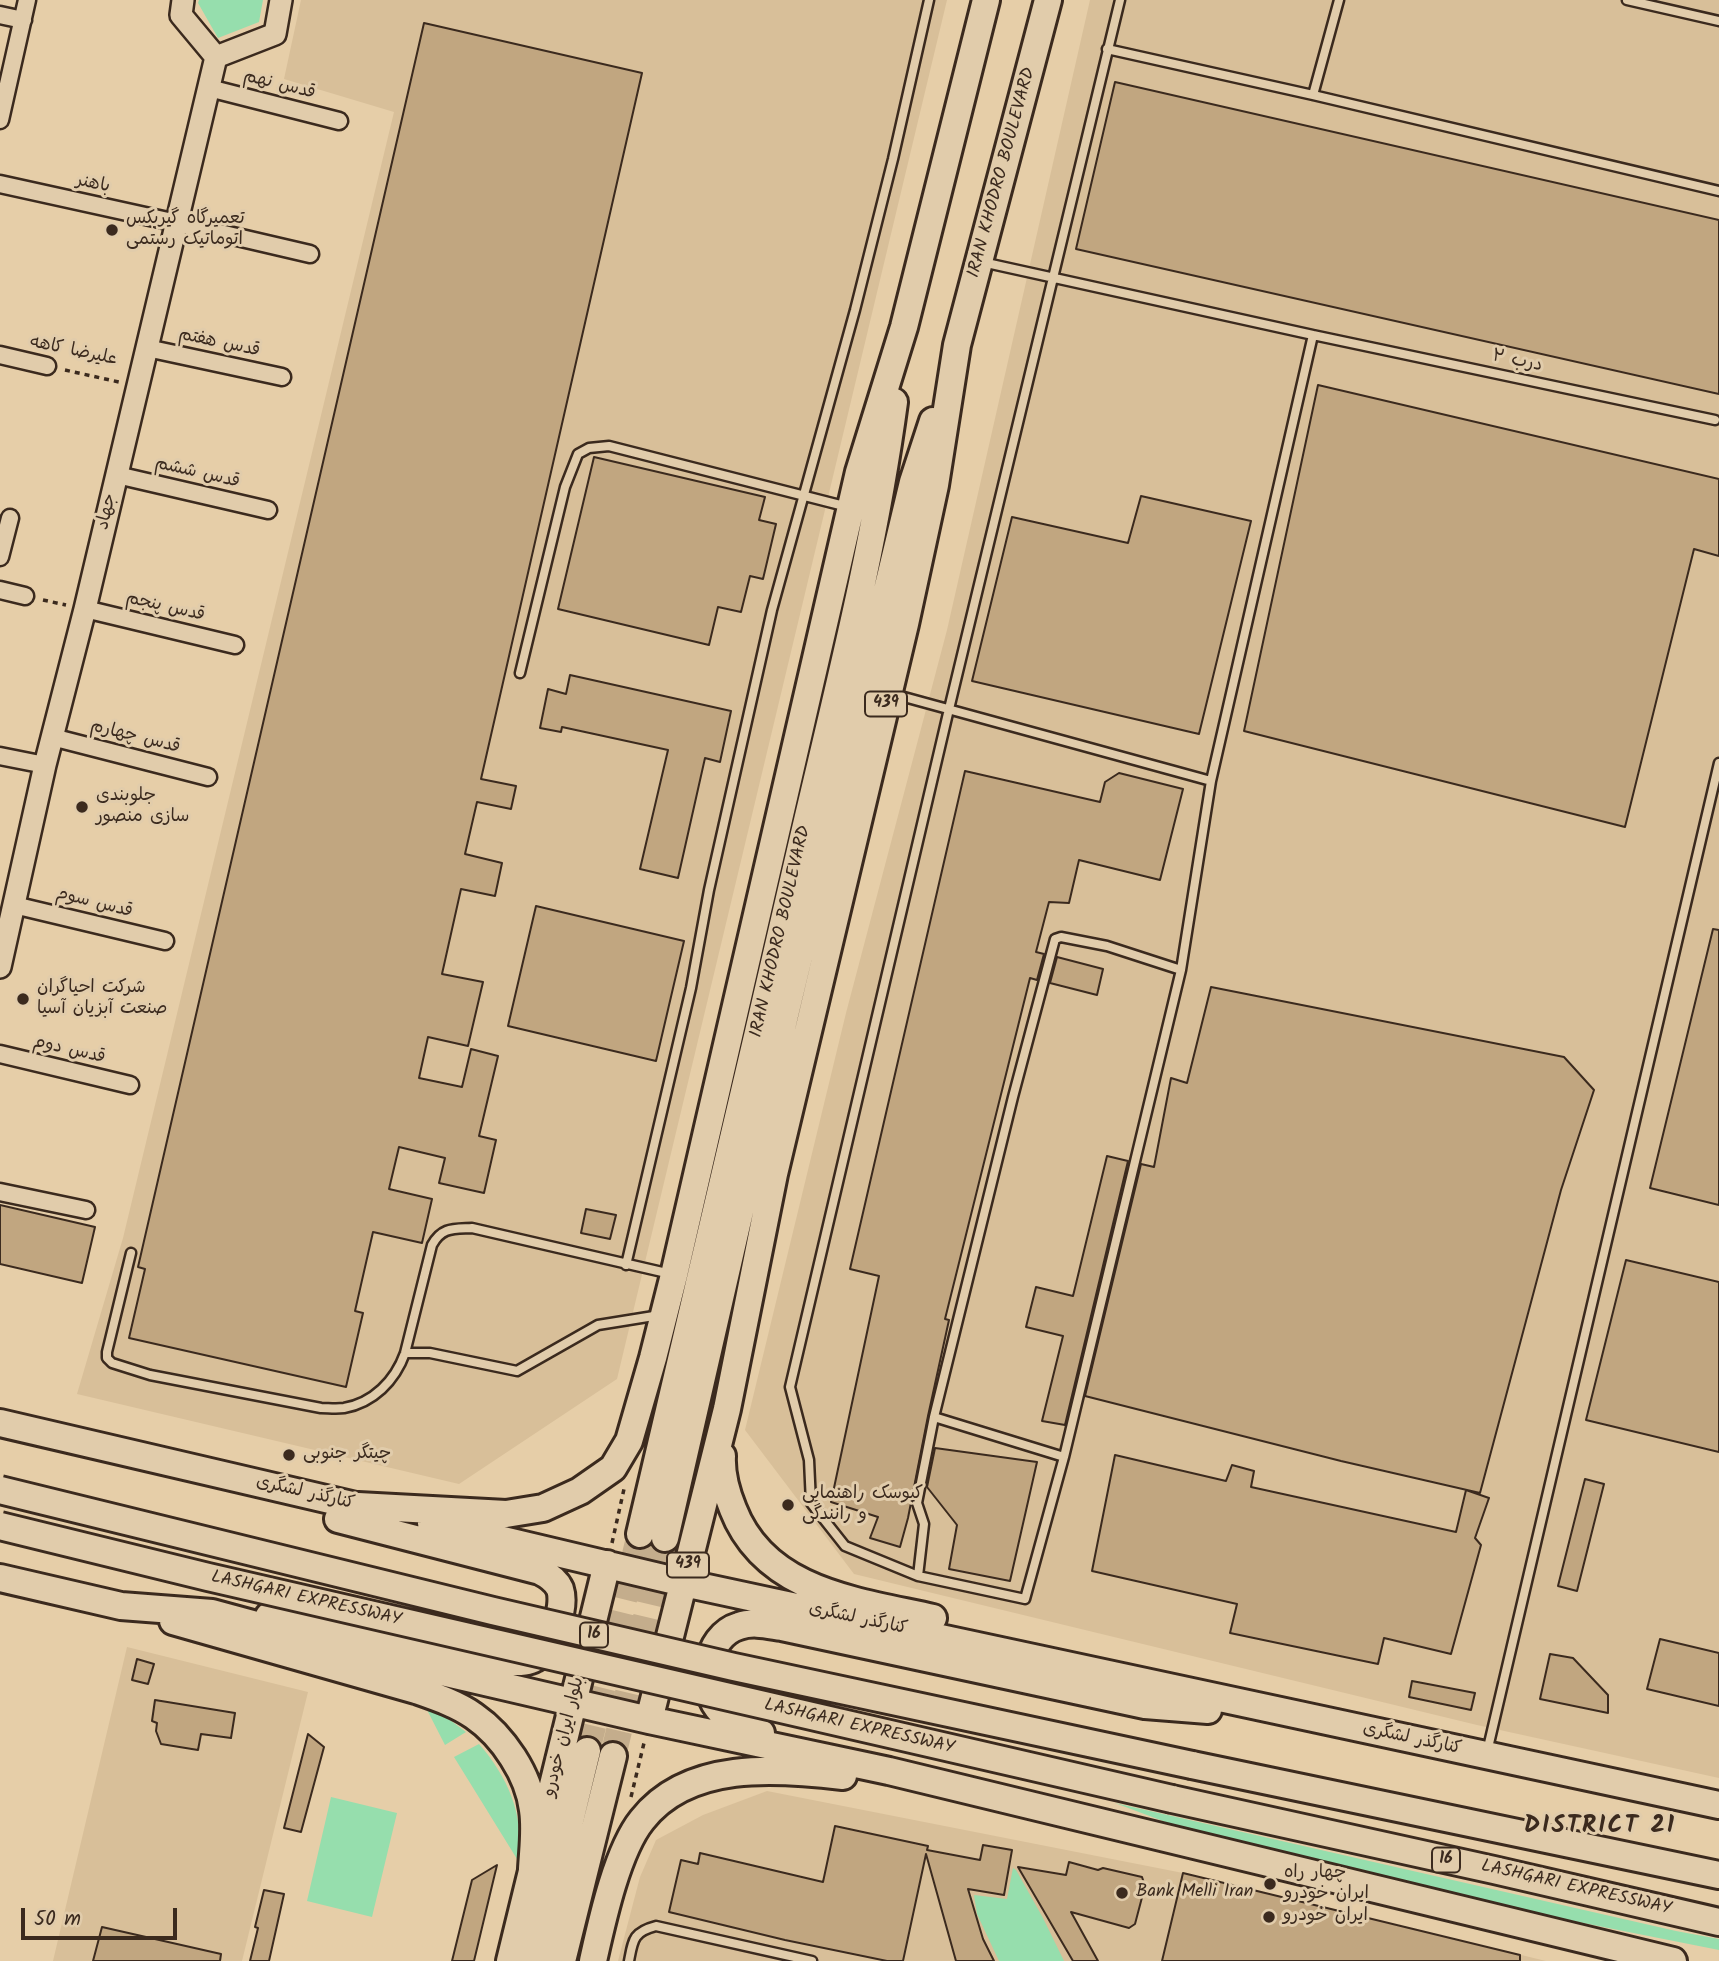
<!DOCTYPE html>
<meta charset="utf-8">
<style>
body{margin:0}
#map{position:relative;width:1719px;height:1961px;overflow:hidden;background:#e6cea8;font-family:Kalam,sans-serif}
canvas{display:block}
.scale{position:absolute;left:21px;top:1908px;width:156px;height:32px;box-sizing:border-box;border:4px solid #3b2a1e;border-top:0;padding-left:9px;font-size:21px;line-height:24px;white-space:nowrap;color:#3b2a1e;-webkit-text-stroke:5px #e1ccab;paint-order:stroke}
</style>
<div id="map">
<canvas width="1719" height="1961"></canvas>
<div class="scale">50 m</div>
</div>
<script>
const context = document.querySelector('canvas').getContext('2d');
context.lineJoin = 'round';
function paint(path, color) { context.fillStyle = color; context.fill(path, 'evenodd'); }
function strokePath(path, color, width, dash) { context.strokeStyle = color; context.lineWidth = width; context.lineCap = dash ? 'butt' : 'round'; context.setLineDash(dash || []); context.stroke(path); }
function write(font, color, halo, rows, align = 'center') {
  context.font = font + ' Kalam,"Playpen Sans Arabic",sans-serif'; context.lineWidth = 6; context.setLineDash([]); context.textBaseline = 'middle'; context.strokeStyle = halo; context.fillStyle = color; for (const [text, x, y, turn = 0] of rows) {
    context.save(); context.translate(x, y); context.rotate((+turn || 0) * Math.PI / 180); context.textAlign = isNaN(turn) ? turn : align; if (halo) context.strokeText(text, 0, 0); context.fillText(text, 0, 0); context.restore();
  }
}
const built = new Path2D(`
 M 301,0 L 947,0 L 617,1379 L 459,1484 L 77,1394 L 123,1238 L 394,112 L 284,79 Z
 M 1090,0 L 1719,0 L 1719,1778 L 1477,1725 L 854,1574 L 745,1430 L 846,1013 L 947,630 Z
 M 127,1647 L 308,1692 L 242,1961 L 53,1961 Z
 M 767,1791 L 1183,1873 L 1546,1961 L 618,1961 L 640,1877 L 656,1840 L 703,1815 Z`);
const green = new Path2D(`
 M 199,0 L 263,0 L 259,22 L 218,38 L 198,3 Z
 M 424,1704 L 446,1717 L 466,1732 L 445,1745 Z
 M 479,1744 C 507,1776 526,1816 517,1859 L 454,1757 Z
 M 331,1797 L 397,1813 L 372,1917 L 307,1901 Z
 M 1115,1803 L 1676,1931 L 1719,1939 L 1719,1950 L 1553,1917 L 1200,1835 Z
 M 1013,1868 L 1016,1870 L 1043,1918 L 1064,1961 L 999,1961 L 977,1914 L 974,1895 L 1007,1899 Z`);
const building = new Path2D(`
 M 424,23 L 642,73 L 481,779 L 516,786 L 511,809 L 477,802 L 465,854 L 502,863 L 495,896 L 461,889 L 442,974 L 483,982 L 468,1046 L 428,1037 L 419,1078 L 462,1087 L 471,1049 L 498,1056 L 479,1136 L 496,1140 L 484,1193 L 439,1183 L 445,1158 L 399,1147 L 389,1189 L 432,1199 L 422,1243 L 373,1232 L 355,1311 L 363,1313 L 346,1387 L 129,1338 L 145,1269 L 138,1267 Z
 M 1115,82 L 1719,220 L 1719,394 L 1076,249 Z
 M 1318,385 L 1719,479 L 1719,556 L 1694,549 L 1625,827 L 1244,731 Z
 M 594,457 L 765,497 L 759,520 L 776,524 L 763,579 L 750,576 L 741,612 L 718,607 L 709,645 L 558,609 Z
 M 1141,496 L 1251,521 L 1199,734 L 972,681 L 1012,517 L 1128,543 Z
 M 570,675 L 731,711 L 720,762 L 705,758 L 678,878 L 640,869 L 668,750 L 562,727 L 561,732 L 540,728 L 548,689 L 566,694 Z
 M 965,771 L 1100,802 L 1105,782 L 1119,773 L 1183,789 L 1160,880 L 1079,860 L 1069,903 L 1049,902 L 1036,952 L 1044,954 L 1037,980 L 1030,978 L 945,1319 L 949,1320 L 928,1416 L 908,1518 L 900,1547 L 870,1538 L 878,1517 L 831,1502 L 879,1276 L 850,1269 Z
 M 536,906 L 684,941 L 656,1061 L 508,1026 Z
 M 1713,929 L 1719,930 L 1719,1205 L 1650,1188 Z
 M 1057,957 L 1103,969 L 1097,995 L 1050,983 Z
 M 1211,987 L 1564,1057 L 1594,1090 L 1561,1190 L 1480,1493 L 1341,1461 L 1085,1396 L 1141,1164 L 1154,1167 L 1171,1078 L 1187,1083 Z
 M 1107,1156 L 1128,1161 L 1065,1425 L 1042,1421 L 1063,1336 L 1026,1327 L 1036,1287 L 1073,1296 Z
 M 0,1205 L 95,1227 L 82,1283 L 0,1264 Z
 M 586,1209 L 616,1215 L 610,1239 L 581,1233 Z
 M 1626,1260 L 1719,1282 L 1719,1452 L 1586,1420 Z
 M 935,1448 L 1037,1462 L 1010,1581 L 949,1569 L 957,1525 L 927,1487 Z
 M 1115,1455 L 1226,1481 L 1232,1465 L 1254,1471 L 1251,1487 L 1456,1532 L 1466,1490 L 1489,1498 L 1475,1538 L 1481,1545 L 1451,1654 L 1384,1638 L 1378,1664 L 1230,1633 L 1237,1604 L 1092,1571 Z
 M 1585,1479 L 1604,1484 L 1577,1591 L 1558,1586 Z
 M 1660,1639 L 1719,1653 L 1719,1706 L 1647,1689 Z
 M 1550,1654 L 1573,1658 L 1608,1695 L 1608,1713 L 1540,1699 Z
 M 137,1659 L 154,1664 L 148,1684 L 132,1680 Z
 M 1412,1681 L 1475,1693 L 1471,1710 L 1409,1697 Z
 M 155,1700 L 235,1713 L 231,1738 L 201,1734 L 198,1750 L 161,1744 L 156,1731 L 157,1723 L 152,1721 Z
 M 308,1734 L 324,1747 L 301,1832 L 284,1828 Z
 M 835,1826 L 928,1846 L 927,1850 L 980,1860 L 983,1845 L 1012,1850 L 1004,1895 L 968,1889 L 983,1939 L 994,1961 L 956,1961 L 926,1854 L 903,1961 L 887,1961 L 785,1940 L 669,1912 L 681,1860 L 698,1864 L 700,1853 L 823,1882 Z
 M 1069,1862 L 1098,1870 L 1103,1868 L 1142,1877 L 1145,1886 L 1135,1924 L 1129,1928 L 1071,1912 L 1098,1961 L 1073,1961 L 1018,1867 L 1066,1875 Z
 M 497,1865 L 474,1961 L 452,1961 L 472,1880 Z
 M 1183,1873 L 1520,1955 L 1520,1961 L 1162,1961 Z
 M 264,1890 L 284,1894 L 269,1961 L 250,1961 L 258,1928 L 255,1927 Z
 M 102,1927 L 221,1954 L 220,1961 L 93,1961 Z`);
const primaryTunnel = new Path2D(`
 M 587,1751 L 640,1534
 M 613,1756 L 665,1538`);
const path = new Path2D(`
 M 65,370 L 119,382
 M 43,600 L 66,605
 M 612,1543 L 624,1489
 M 631,1797 L 644,1743`);
const service = new Path2D(`
 M 1120,0 L 949,709 L 790,1387 L 809,1460 L 811,1503 L 845,1546 L 918,1576 L 1025,1599 L 1064,1457 L 1181,970 L 1211,781 L 1313,335
 M 1627,0 L 1719,21
 M 1107,49 L 1313,95 L 1719,191
 M 1313,95 L 1339,0
 M 982,262 L 1313,335 L 1715,420
 M 520,673 L 565,487 L 578,454 L 589,448 L 609,446 L 848,507
 M 893,694 L 1211,781
 M 131,1253 L 107,1352 L 107,1358 L 112,1363 L 150,1375 L 321,1408 C 328,1408 336,1409 344,1408 C 373,1403 395,1381 405,1353 L 432,1245 C 442,1227 453,1229 472,1228 L 671,1274
 M 626,1265 L 691,988 L 709,890 L 772,610 L 855,310 L 893,159 L 929,0
 M 405,1353 L 430,1353 L 517,1371 L 598,1325 L 660,1315
 M 934,1417 L 1064,1457
 M 918,1576 L 924,1524 L 917,1503 L 934,1417 L 1013,1097 L 1055,939 L 1061,937 L 1107,946 L 1181,970
 M 1487,1752 L 1719,763
 M 629,1961 C 633,1940 633,1932 656,1926 L 812,1961`);
const minor = new Path2D(`
 M 0,15 L 23,20
 M 209,88 L 339,121
 M 0,120 L 27,0
 M 0,184 L 177,223 L 310,254
 M 147,348 L 282,377
 M 0,355 L 47,366
 M 117,475 L 268,510
 M 0,557 L 10,518
 M 0,590 L 25,596
 M 85,609 L 235,645
 M 52,737 L 208,777
 M 0,756 L 45,765
 M 14,905 L 165,941
 M 0,1054 L 130,1085
 M 0,1192 L 86,1210`);
const tertiary = new Path2D(`
 M 183,0 L 181,15 L 216,57
 M 216,57 L 275,34 L 281,0
 M 0,967 L 45,765 L 85,609 L 216,57`);
const primary = new Path2D(`
 M 0,1423 L 373,1510
 M 722,1456 C 721,1474 726,1492 733,1509 C 765,1592 857,1601 933,1618
 M 358,1506 L 506,1514 L 543,1508 L 580,1491 L 613,1468 L 629,1441 L 653,1358 L 674,1275 L 859,472 L 904,327 L 986,0
 M 431,1523 L 684,1583 L 1719,1805
 M 640,1534 C 694,1304 749,1073 802,842 C 836,696 874,551 894,402
 M 665,1538 L 785,1015 L 913,482 L 933,421
 M 0,1578 L 121,1606 L 212,1613 L 352,1651 L 649,1720 L 889,1771 L 1673,1961
 M 269,1616 L 295,1617 L 508,1662 C 518,1662 527,1663 535,1658 C 552,1649 566,1607 560,1589 C 556,1580 548,1575 540,1571 L 338,1519
 M 173,1621 L 416,1690 C 436,1697 457,1704 474,1716 C 503,1736 529,1775 533,1810 C 536,1830 533,1849 532,1869
 M 649,1720 L 727,1409 L 774,1174 L 905,624 L 935,485 L 957,345 L 1048,0
 M 761,1733 C 749,1728 731,1723 722,1713 C 698,1690 705,1636 739,1626 C 753,1621 768,1625 782,1627 L 1145,1705 L 1208,1710
 M 510,1961 L 607,1564
 M 536,1961 L 587,1751
 M 562,1961 L 613,1756
 M 593,1961 C 602,1921 617,1851 642,1820 C 688,1761 776,1768 843,1776`);
const trunk = new Path2D(`
 M 1192,1765 L 1719,1875
 M 1172,1799 L 1494,1870 L 1719,1922`);
const trunkBridge = new Path2D(`
 M 0,1490 L 493,1611 L 734,1667 L 1192,1765
 M 0,1526 L 208,1577 L 1172,1799`);
const markers = [
 [112,230,7,"#3b2a1e"],
 [82,807,7,"#3b2a1e"],
 [23,999,7,"#3b2a1e"],
 [289,1455,7,"#3b2a1e"],
 [788,1505,7,"#3b2a1e"],
 [1270,1884,7,"#3b2a1e"],
 [1122,1893,7,"#3b2a1e"],
 [1269,1917,7,"#3b2a1e"]
];
const shields = [
 [886,704,42],
 [688,1565,42],
 [594,1635,28],
 [1446,1860,28]
];
const shieldNames = [
 ["439",886,704],
 ["439",688,1565],
 ["16",594,1635],
 ["16",1446,1860]
];
const streetNames = [
 ["قدس نهم",279,86,14],
 ["IRAN KHODRO BOULEVARD",1003,173,-75],
 ["باهنر",93,185,12],
 ["قدس هفتم",219,344,12],
 ["علیرضا کاهه",73,352,12],
 ["درب ۲",1517,362,12],
 ["قدس ششم",197,474,13],
 ["جهاد",108,512,-77],
 ["قدس پنجم",165,608,13],
 ["قدس چهارم",135,738,14],
 ["قدس سوم",94,904,14],
 ["IRAN KHODRO BOULEVARD",782,932,-77],
 ["قدس دوم",69,1051,13],
 ["کنارگذر لشگری",305,1494,13],
 ["LASHGARI EXPRESSWAY",306,1600,13],
 ["کنارگذر لشگری",858,1620,12],
 ["LASHGARI EXPRESSWAY",859,1728,13],
 ["بلوار ایران خودرو",565,1737,-76],
 ["کنارگذر لشگری",1412,1740,12],
 ["LASHGARI EXPRESSWAY",1576,1889,13]
];
const poiNames = [
 ["تعمیرگاه گیربکس",126,220],
 ["اتوماتیک رستمی",126,241],
 ["جلوبندی",96,797],
 ["سازی منصور",96,818],
 ["شرکت احیاگران",37,989],
 ["صنعت آبزیان آسیا",37,1010],
 ["چیتگر جنوبی",303,1455],
 ["کیوسک راهنمایی",802,1495],
 ["و رانندگی",802,1516],
 ["چهار راه",1284,1874],
 ["ایران خودرو",1284,1895],
 ["Bank Melli Iran",1136,1893],
 ["ایران خودرو",1283,1917]
];
const districtNames = [
 ["DISTRICT 21",1600,1828]
];
paint(built, '#d8bf99');
paint(green, '#96dead');
paint(building, '#c1a680');
strokePath(building, '#3b2a1e', 2);
strokePath(primaryTunnel, '#c4ad8c', 26, [26, 13]);
strokePath(service, '#3b2a1e', 13);
strokePath(minor, '#3b2a1e', 21);
strokePath(tertiary, '#3b2a1e', 26);
strokePath(primary, '#3b2a1e', 32);
strokePath(trunk, '#3b2a1e', 32);
strokePath(path, '#3b2a1e', 3.5, [5, 5]);
strokePath(service, '#e1ccab', 8);
strokePath(minor, '#e1ccab', 16);
strokePath(tertiary, '#e1ccab', 21);
strokePath(primary, '#e1ccab', 26);
strokePath(trunk, '#e1ccab', 26);
strokePath(trunkBridge, '#3b2a1e', 32, []);
strokePath(trunkBridge, '#e1ccab', 26);
for (const [x, y, r, color] of markers) { const dot = new Path2D(); dot.arc(x, y, r, 0, 2 * Math.PI); context.fillStyle = color; context.fill(dot); strokePath(dot, '#e1ccab', 2.5); }
for (const [x, y, w] of shields) { const box = new Path2D(); box.roundRect(x - w / 2, y - 12.5, w, 25, 5); context.fillStyle = '#e1ccab'; context.fill(box); strokePath(box, '#3b2a1e', 2); }
write('bold 16px', '#3b2a1e', null, shieldNames);
write('18px', '#3b2a1e', '#e1ccab', streetNames);
write('18px', '#3b2a1e', '#e1ccab', poiNames, 'left');
context.letterSpacing = '2px';
write('bold 24px', '#3b2a1e', '#e1ccab', districtNames);
context.letterSpacing = '0px';
</script>
